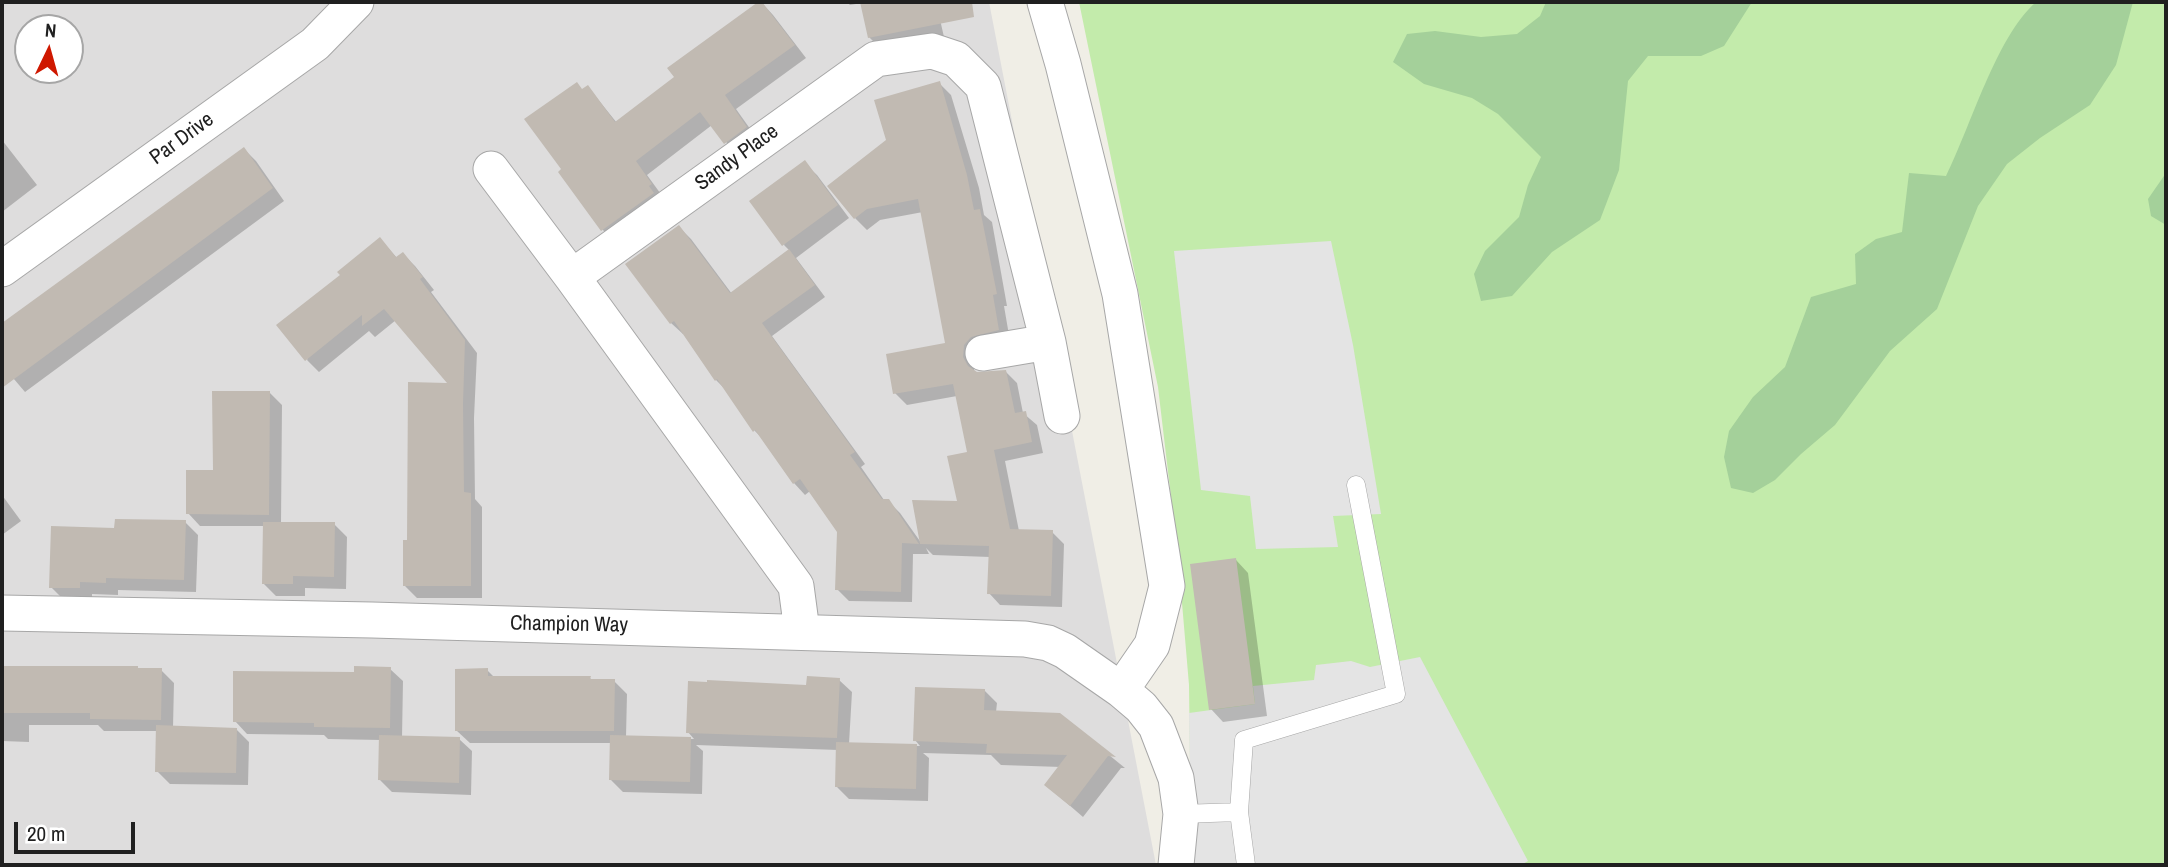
<!DOCTYPE html>
<style>
body{margin:0}
#map{position:relative;width:2168px;height:867px;overflow:hidden;background:#f0eee6;font-family:"Archivo Narrow",sans-serif}
canvas{display:block}
.frame{position:absolute;inset:0;border:4px solid #202020;pointer-events:none}
.north{position:absolute;left:14px;top:14px;width:70px;height:70px;box-sizing:border-box;background:#fff;border:2px solid #a6a6a6;border-radius:50%;rotate:5deg;font-size:19px;font-weight:700;line-height:28px;text-align:center;color:#202020}
.north::after{content:'';display:block;margin:auto;width:24px;height:32px;background:#cf1800;clip-path:polygon(50% 0,100% 100%,50% 72%,0 100%)}
.scale{position:absolute;left:14px;top:822px;width:121px;height:32px;box-sizing:border-box;border:4px solid #202020;border-top:0;padding-left:9px;font-size:21px;line-height:24px;white-space:nowrap;color:#202020;-webkit-text-stroke:5px #fff;paint-order:stroke}
</style>
<div id="map">
<canvas width="2168" height="867"></canvas>
<div class="frame"></div>
<div class="north">N</div>
<div class="scale">20 m</div>
</div>
<script>
const context = document.querySelector('canvas').getContext('2d');
context.lineJoin = 'round';
function paint(path, color) { context.fillStyle = color; context.fill(path, 'evenodd'); }
function strokePath(path, color, width, dash) { context.strokeStyle = color; context.lineWidth = width; context.lineCap = dash ? 'butt' : 'round'; context.setLineDash(dash || []); context.stroke(path); }
function write(font, color, halo, rows, align = 'center') {
  context.font = font + ' "Archivo Narrow",sans-serif'; context.lineWidth = 6; context.setLineDash([]); context.textBaseline = 'middle'; context.strokeStyle = halo; context.fillStyle = color; for (const [text, x, y, turn = 0] of rows) {
    context.save(); context.translate(x, y); context.rotate((+turn || 0) * Math.PI / 180); context.textAlign = isNaN(turn) ? turn : align; if (halo) context.strokeText(text, 0, 0); context.fillText(text, 0, 0); context.restore();
  }
}
const residential = new Path2D(`
 M 2,2 L 989,2 L 1156,865 L 2,865 ZM 28,28 L 70,28 L 70,70 L 28,70 Z`);
const grass = new Path2D(`
 M 1079,2 L 2166,2 L 2166,865 L 1187,865 L 1191,842 L 1189,685 L 1178,556 L 1158,387 Z`);
const forest = new Path2D(`
 M 1546,2 L 1752,2 L 1724,46 L 1701,56 L 1648,56 L 1628,81 L 1619,170 L 1600,220 L 1552,252 L 1512,296 L 1481,301 L 1474,274 L 1485,251 L 1519,217 L 1528,185 L 1541,157 L 1498,114 L 1472,98 L 1424,84 L 1393,62 L 1407,34 L 1435,31 L 1481,37 L 1517,34 L 1540,16 Z
 M 2036,2 L 2133,2 L 2116,65 L 2090,105 L 2040,138 L 2007,164 L 1978,206 L 1937,309 L 1890,351 L 1835,425 L 1801,454 L 1775,480 L 1753,493 L 1731,488 L 1724,457 L 1729,431 L 1753,397 L 1785,367 L 1811,297 L 1856,284 L 1855,254 L 1876,239 L 1902,232 L 1909,173 L 1946,176 C 1971,126 1996,37 2036,2 Z
 M 2166,173 L 2166,225 L 2151,216 L 2148,199 Z`);
const parking = new Path2D(`
 M 1331,241 L 1353,345 L 1381,514 L 1333,516 L 1338,547 L 1256,549 L 1250,496 L 1201,490 L 1174,251 Z
 M 1420,657 L 1528,861 L 1521,865 L 1187,865 L 1191,842 L 1189,713 L 1255,704 L 1253,686 L 1314,680 L 1316,665 L 1351,661 L 1370,667 Z`);
const shadow = new Path2D(`
 M 761,2 L 773,15 L 806,58 L 736,109 L 758,140 L 737,155 L 712,125 L 647,175 L 663,197 L 615,243 L 603,230 L 560,172 L 564,169 L 583,91 L 588,87 L 617,123 L 677,78 Z
 M 847,2 L 936,2 L 944,37 L 881,49 L 869,37 L 862,3 L 850,5 Z
 M 939,83 L 951,95 L 979,188 L 984,215 L 992,222 L 1007,306 L 1004,306 L 1010,341 L 976,358 L 974,370 L 976,374 L 1005,371 L 1017,383 L 1023,413 L 1037,425 L 1043,453 L 1005,461 L 1019,531 L 1052,532 L 1064,544 L 1062,607 L 1000,605 L 989,593 L 990,557 L 933,555 L 926,548 L 929,554 L 913,554 L 912,602 L 849,601 L 837,589 L 839,532 L 810,491 L 805,495 L 794,483 L 767,443 L 754,430 L 727,391 L 716,380 L 685,333 L 683,334 L 671,323 L 679,227 L 691,239 L 732,294 L 789,250 L 784,245 L 804,163 L 817,175 L 849,218 L 796,258 L 825,297 L 772,336 L 865,464 L 861,467 L 884,500 L 888,501 L 900,513 L 922,544 L 914,502 L 959,503 L 969,454 L 957,396 L 907,405 L 895,393 L 947,345 L 923,212 L 880,220 L 867,230 L 855,218 L 888,140 Z
 M 2,140 L 37,185 L 2,212 Z
 M 244,149 L 256,161 L 284,201 L 25,392 L 2,365 L 2,324 Z
 M 380,239 L 397,258 L 403,254 L 415,266 L 434,290 L 431,292 L 477,353 L 474,418 L 475,499 L 482,507 L 482,598 L 417,598 L 405,586 L 409,542 L 451,384 L 396,320 L 375,337 L 369,331 L 319,372 L 307,360 L 342,275 Z
 M 269,392 L 282,405 L 281,524 L 334,524 L 347,537 L 346,589 L 305,588 L 305,596 L 276,596 L 263,583 L 264,526 L 200,526 L 188,513 Z
 M 2,495 L 21,521 L 2,535 Z
 M 185,522 L 198,535 L 196,592 L 118,590 L 118,595 L 92,594 L 92,600 L 64,600 L 51,587 L 116,529 Z
 M 1236,560 L 1248,573 L 1267,716 L 1223,722 L 1211,709 Z
 M 2,667 L 137,667 L 140,670 L 161,670 L 174,683 L 173,728 L 236,729 L 249,742 L 248,785 L 170,784 L 157,771 L 158,731 L 104,731 L 98,725 L 29,725 L 29,742 L 2,741 Z
 M 390,669 L 403,681 L 402,738 L 459,739 L 472,751 L 471,795 L 392,792 L 380,780 L 380,740 L 328,739 L 324,735 L 247,734 L 235,721 L 355,673 Z
 M 487,670 L 495,678 L 590,678 L 593,681 L 614,681 L 627,694 L 626,737 L 694,739 L 688,732 L 808,687 L 839,680 L 852,692 L 849,744 L 920,746 L 915,740 L 984,690 L 997,703 L 996,712 L 1060,715 L 1125,768 L 1121,768 L 1083,817 L 1046,785 L 1061,767 L 1001,765 L 991,755 L 923,753 L 929,758 L 928,801 L 849,799 L 837,787 L 838,750 L 696,745 L 703,751 L 702,794 L 623,792 L 611,780 L 611,743 L 470,743 L 457,731 Z`);
const building = new Path2D(`
 M 758,2 L 762,2 L 795,45 L 725,95 L 747,127 L 724,144 L 700,112 L 636,161 L 652,184 L 649,186 L 654,193 L 601,231 L 558,172 L 561,169 L 524,119 L 577,82 L 582,89 L 588,85 L 615,122 L 674,77 L 667,68 Z
 M 860,2 L 972,2 L 974,17 L 868,38 Z
 M 940,81 L 967,175 L 974,210 L 980,209 L 997,294 L 993,295 L 999,330 L 971,337 L 964,345 L 963,357 L 968,366 L 977,372 L 1006,370 L 1015,413 L 1026,411 L 1032,442 L 994,450 L 1010,529 L 1053,530 L 1051,596 L 987,594 L 989,546 L 920,544 L 912,500 L 957,501 L 947,456 L 967,452 L 953,384 L 893,394 L 886,354 L 945,343 L 918,199 L 867,209 L 854,219 L 827,186 L 886,140 L 874,100 Z
 M 244,147 L 273,188 L 2,388 L 2,323 Z
 M 805,160 L 838,205 L 782,246 L 749,201 Z
 M 679,225 L 730,293 L 789,249 L 815,285 L 762,323 L 855,452 L 850,455 L 882,499 L 889,499 L 919,544 L 902,543 L 901,592 L 835,590 L 837,532 L 800,479 L 793,484 L 755,430 L 753,432 L 717,379 L 715,381 L 674,321 L 670,324 L 625,264 Z
 M 380,237 L 396,257 L 403,252 L 423,277 L 420,279 L 465,340 L 463,404 L 464,492 L 471,493 L 471,586 L 403,586 L 403,540 L 407,540 L 408,382 L 447,383 L 384,309 L 362,326 L 362,315 L 305,361 L 276,325 L 340,275 L 337,272 Z
 M 212,391 L 270,391 L 269,515 L 186,514 L 186,470 L 213,470 Z
 M 115,519 L 186,520 L 184,580 L 106,578 L 106,583 L 80,582 L 80,588 L 49,588 L 51,526 L 114,528 Z
 M 263,522 L 335,522 L 334,577 L 293,576 L 293,584 L 262,584 Z
 M 1236,558 L 1255,704 L 1209,710 L 1190,564 Z
 M 2,666 L 138,666 L 138,668 L 162,668 L 161,720 L 90,719 L 90,713 L 2,713 Z
 M 354,666 L 391,667 L 390,728 L 314,727 L 314,723 L 233,722 L 233,671 L 354,672 Z
 M 488,668 L 488,676 L 591,676 L 590,679 L 615,679 L 614,731 L 455,731 L 455,669 Z
 M 807,676 L 840,678 L 837,738 L 686,733 L 688,681 L 707,682 L 707,680 L 806,685 Z
 M 915,687 L 985,689 L 984,710 L 1060,713 L 1116,757 L 1108,756 L 1070,806 L 1044,785 L 1067,755 L 986,753 L 987,744 L 913,741 Z
 M 156,725 L 237,728 L 236,773 L 155,772 Z
 M 379,735 L 460,737 L 459,783 L 378,780 Z
 M 610,735 L 691,737 L 690,782 L 609,780 Z
 M 836,742 L 917,744 L 916,789 L 835,787 Z`);
const lane = new Path2D(`
 M 1181,814 L 1239,812
 M 1246,865 L 1239,812 L 1244,740 L 1396,694 L 1356,485`);
const street = new Path2D(`
 M 1045,2 L 1063,64 L 1120,294 L 1167,586 L 1152,645 L 1121,690 L 1141,707 L 1156,726 L 1176,778 L 1181,814 L 1176,865
 M 491,169 L 572,277
 M 2,269 L 315,44 L 356,2
 M 983,353 L 1048,342
 M 2,613 L 372,620 L 1025,639 L 1048,643 L 1065,651 L 1121,690
 M 802,631 L 796,586 L 572,277 L 876,59 L 932,51 L 956,59 L 983,86 L 1048,342 L 1062,416`);
const streetNames = [
 ["Par Drive",182,139,-36],
 ["Sandy Place",737,158,-36],
 ["Champion Way",569,625,1]
];
paint(residential, '#dedddd');
paint(grass, '#c3ebab');
paint(forest, '#a4d09a');
paint(parking, '#e4e4e4');
paint(shadow, '#0003');
paint(building, '#c1bab2');
strokePath(lane, '#a7a7a7', 19);
strokePath(street, '#a7a7a7', 37);
strokePath(lane, '#fff', 18);
strokePath(street, '#fff', 35);
write('21px', '#202020', '#fff', streetNames);
</script>
